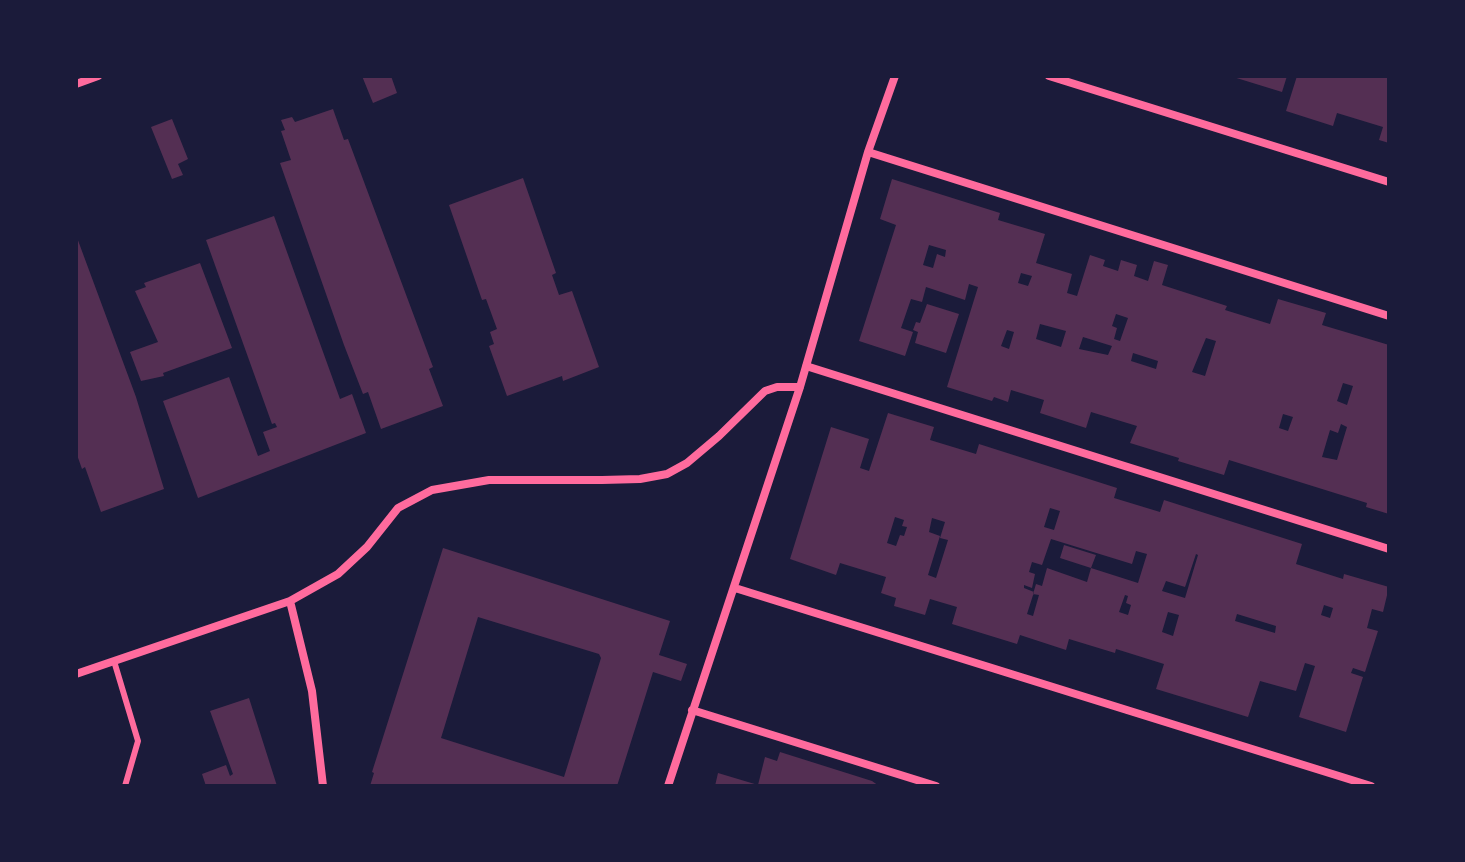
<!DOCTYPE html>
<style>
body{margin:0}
#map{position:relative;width:1465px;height:862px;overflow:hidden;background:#1b1b3a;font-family:Commissioner,sans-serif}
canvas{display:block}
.frame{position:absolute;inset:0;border:78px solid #1b1b3a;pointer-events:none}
</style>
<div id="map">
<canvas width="1465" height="862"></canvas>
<div class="frame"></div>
</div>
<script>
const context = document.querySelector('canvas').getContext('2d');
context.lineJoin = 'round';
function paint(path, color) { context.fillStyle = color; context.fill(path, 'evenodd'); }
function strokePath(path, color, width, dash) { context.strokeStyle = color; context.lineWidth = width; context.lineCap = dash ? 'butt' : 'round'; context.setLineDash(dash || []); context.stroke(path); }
const building = new Path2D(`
 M 362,76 L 391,76 L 397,93 L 373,103 Z
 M 1230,76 L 1287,76 L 1282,92 Z
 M 1297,76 L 1389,76 L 1389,143 L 1379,140 L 1383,127 L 1337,113 L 1333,126 L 1286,111 Z
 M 333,109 L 344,140 L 348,139 L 433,367 L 429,369 L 443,406 L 381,429 L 368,392 L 363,394 L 344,345 L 280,163 L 291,160 L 281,131 L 285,130 L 281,120 L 292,117 L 295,122 Z
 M 172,119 L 188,159 L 178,164 L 183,175 L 172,179 L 151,127 Z
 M 523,178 L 556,273 L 552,275 L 559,295 L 572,291 L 599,367 L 563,381 L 562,376 L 507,396 L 489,346 L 494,344 L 490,332 L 497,329 L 486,299 L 482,300 L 449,205 Z
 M 892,179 L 1000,213 L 998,220 L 1045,234 L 1036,263 L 1072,274 L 1067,293 L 1077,296 L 1090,255 L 1105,260 L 1103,266 L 1118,271 L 1121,260 L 1137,265 L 1134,276 L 1148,281 L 1154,261 L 1168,265 L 1162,285 L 1227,306 L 1225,310 L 1270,324 L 1278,299 L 1326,313 L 1322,325 L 1389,345 L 1389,514 L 1366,507 L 1367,503 L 1229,460 L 1224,475 L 1178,461 L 1179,458 L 1130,443 L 1137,426 L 1091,412 L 1086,428 L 1040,413 L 1044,400 L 1011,390 L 1008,402 L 994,397 L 992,401 L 947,387 L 978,287 L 969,284 L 965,300 L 926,287 L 922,302 L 911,299 L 901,328 L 913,332 L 905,356 L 859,341 L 896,225 L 880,219 ZM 929,245 L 946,250 L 945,257 L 937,254 L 933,268 L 923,265 ZM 1021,273 L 1032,276 L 1028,286 L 1018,283 ZM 1116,314 L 1128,318 L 1120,341 L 1114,339 L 1117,328 L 1112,326 ZM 1040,324 L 1066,331 L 1061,347 L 1036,339 ZM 1007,330 L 1014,332 L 1009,349 L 1001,346 ZM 1083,337 L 1112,346 L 1108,355 L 1079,349 ZM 1206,338 L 1216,341 L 1205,376 L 1192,372 ZM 1133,353 L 1158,361 L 1156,369 L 1131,361 ZM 1343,383 L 1353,386 L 1347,405 L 1337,401 ZM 1283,414 L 1293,417 L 1288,431 L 1279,428 ZM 1341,424 L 1347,427 L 1337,460 L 1322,457 L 1330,430 L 1338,433 Z
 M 274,216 L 340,399 L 352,394 L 366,433 L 198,498 L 163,401 L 229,377 L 258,456 L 270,451 L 263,432 L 277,427 L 275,423 L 272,424 L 206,240 Z
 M 76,235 L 136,397 L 164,489 L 101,512 L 85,467 L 82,469 L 76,452 Z
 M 200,263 L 232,348 L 163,373 L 164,376 L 141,381 L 130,352 L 158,342 L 135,291 L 146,287 L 144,283 Z
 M 927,304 L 959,314 L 946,353 L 915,343 L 918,332 L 913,330 L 916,322 L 920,323 Z
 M 888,413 L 934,427 L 930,440 L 976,454 L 979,444 L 1117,488 L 1114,498 L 1160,512 L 1164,500 L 1302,544 L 1296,564 L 1343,579 L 1344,574 L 1389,587 L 1383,612 L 1372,609 L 1367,628 L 1378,631 L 1365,672 L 1353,668 L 1351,673 L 1363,677 L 1346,732 L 1299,717 L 1315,666 L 1305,663 L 1296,691 L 1260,681 L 1248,717 L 1156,689 L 1164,664 L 1116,649 L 1115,653 L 1069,639 L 1066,650 L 1020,635 L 1017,644 L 952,624 L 957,607 L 930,599 L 925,615 L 894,606 L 896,598 L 881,593 L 886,577 L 840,563 L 836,575 L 790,559 L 831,427 L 869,439 L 860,468 L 869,471 ZM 1050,508 L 1060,511 L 1054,530 L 1044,527 ZM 895,517 L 904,520 L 902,526 L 907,527 L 904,536 L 900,535 L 896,546 L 887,543 ZM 932,518 L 945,522 L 940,538 L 948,540 L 936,578 L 928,575 L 940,536 L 929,532 ZM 1051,539 L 1132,564 L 1136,551 L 1147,554 L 1138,583 L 1091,568 L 1087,582 L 1047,568 L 1042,586 L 1036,584 L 1033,594 L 1039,595 L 1033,616 L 1027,614 L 1034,592 L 1024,588 L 1024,585 L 1032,588 L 1035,574 L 1029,572 L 1032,562 L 1042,565 ZM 1196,554 L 1198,555 L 1185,598 L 1162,591 L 1166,581 L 1185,587 ZM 1125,595 L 1128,596 L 1126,603 L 1131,605 L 1128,615 L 1119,612 ZM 1324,605 L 1333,608 L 1330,618 L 1321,615 ZM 1168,612 L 1179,615 L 1173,636 L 1162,632 ZM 1237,614 L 1276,626 L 1275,633 L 1235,621 Z
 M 1064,545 L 1096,555 L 1091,568 L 1060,558 Z
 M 443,548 L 670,621 L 659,655 L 687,664 L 681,681 L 653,672 L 617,786 L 370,786 L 374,773 L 372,772 ZM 478,617 L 599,654 L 601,658 L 564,777 L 441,738 Z
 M 249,698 L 277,786 L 206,786 L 202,774 L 226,765 L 230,776 L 233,774 L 210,711 Z
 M 780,752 L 872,781 L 879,786 L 715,786 L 718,773 L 758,785 L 765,757 L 777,761 Z`);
const service = new Path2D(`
 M 114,661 L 138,741 L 125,786`);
const minor = new Path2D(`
 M 1049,76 L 1389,182
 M 76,84 L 98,76
 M 868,152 L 1389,316
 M 806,366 L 1389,549
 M 735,588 L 1371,786
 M 290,601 L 312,691 L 323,786
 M 76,674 L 290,601 L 338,574 L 367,547 L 398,508 L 432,490 L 489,480 L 602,480 L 640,479 L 667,474 L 687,463 L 719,436 L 765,391 L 777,387 L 800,387
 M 692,710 L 936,786
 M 668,786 L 800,387 L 868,152 L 895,76`);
paint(building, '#542f53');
strokePath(service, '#ff6b9d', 6);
strokePath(minor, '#ff6b9d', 8);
</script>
